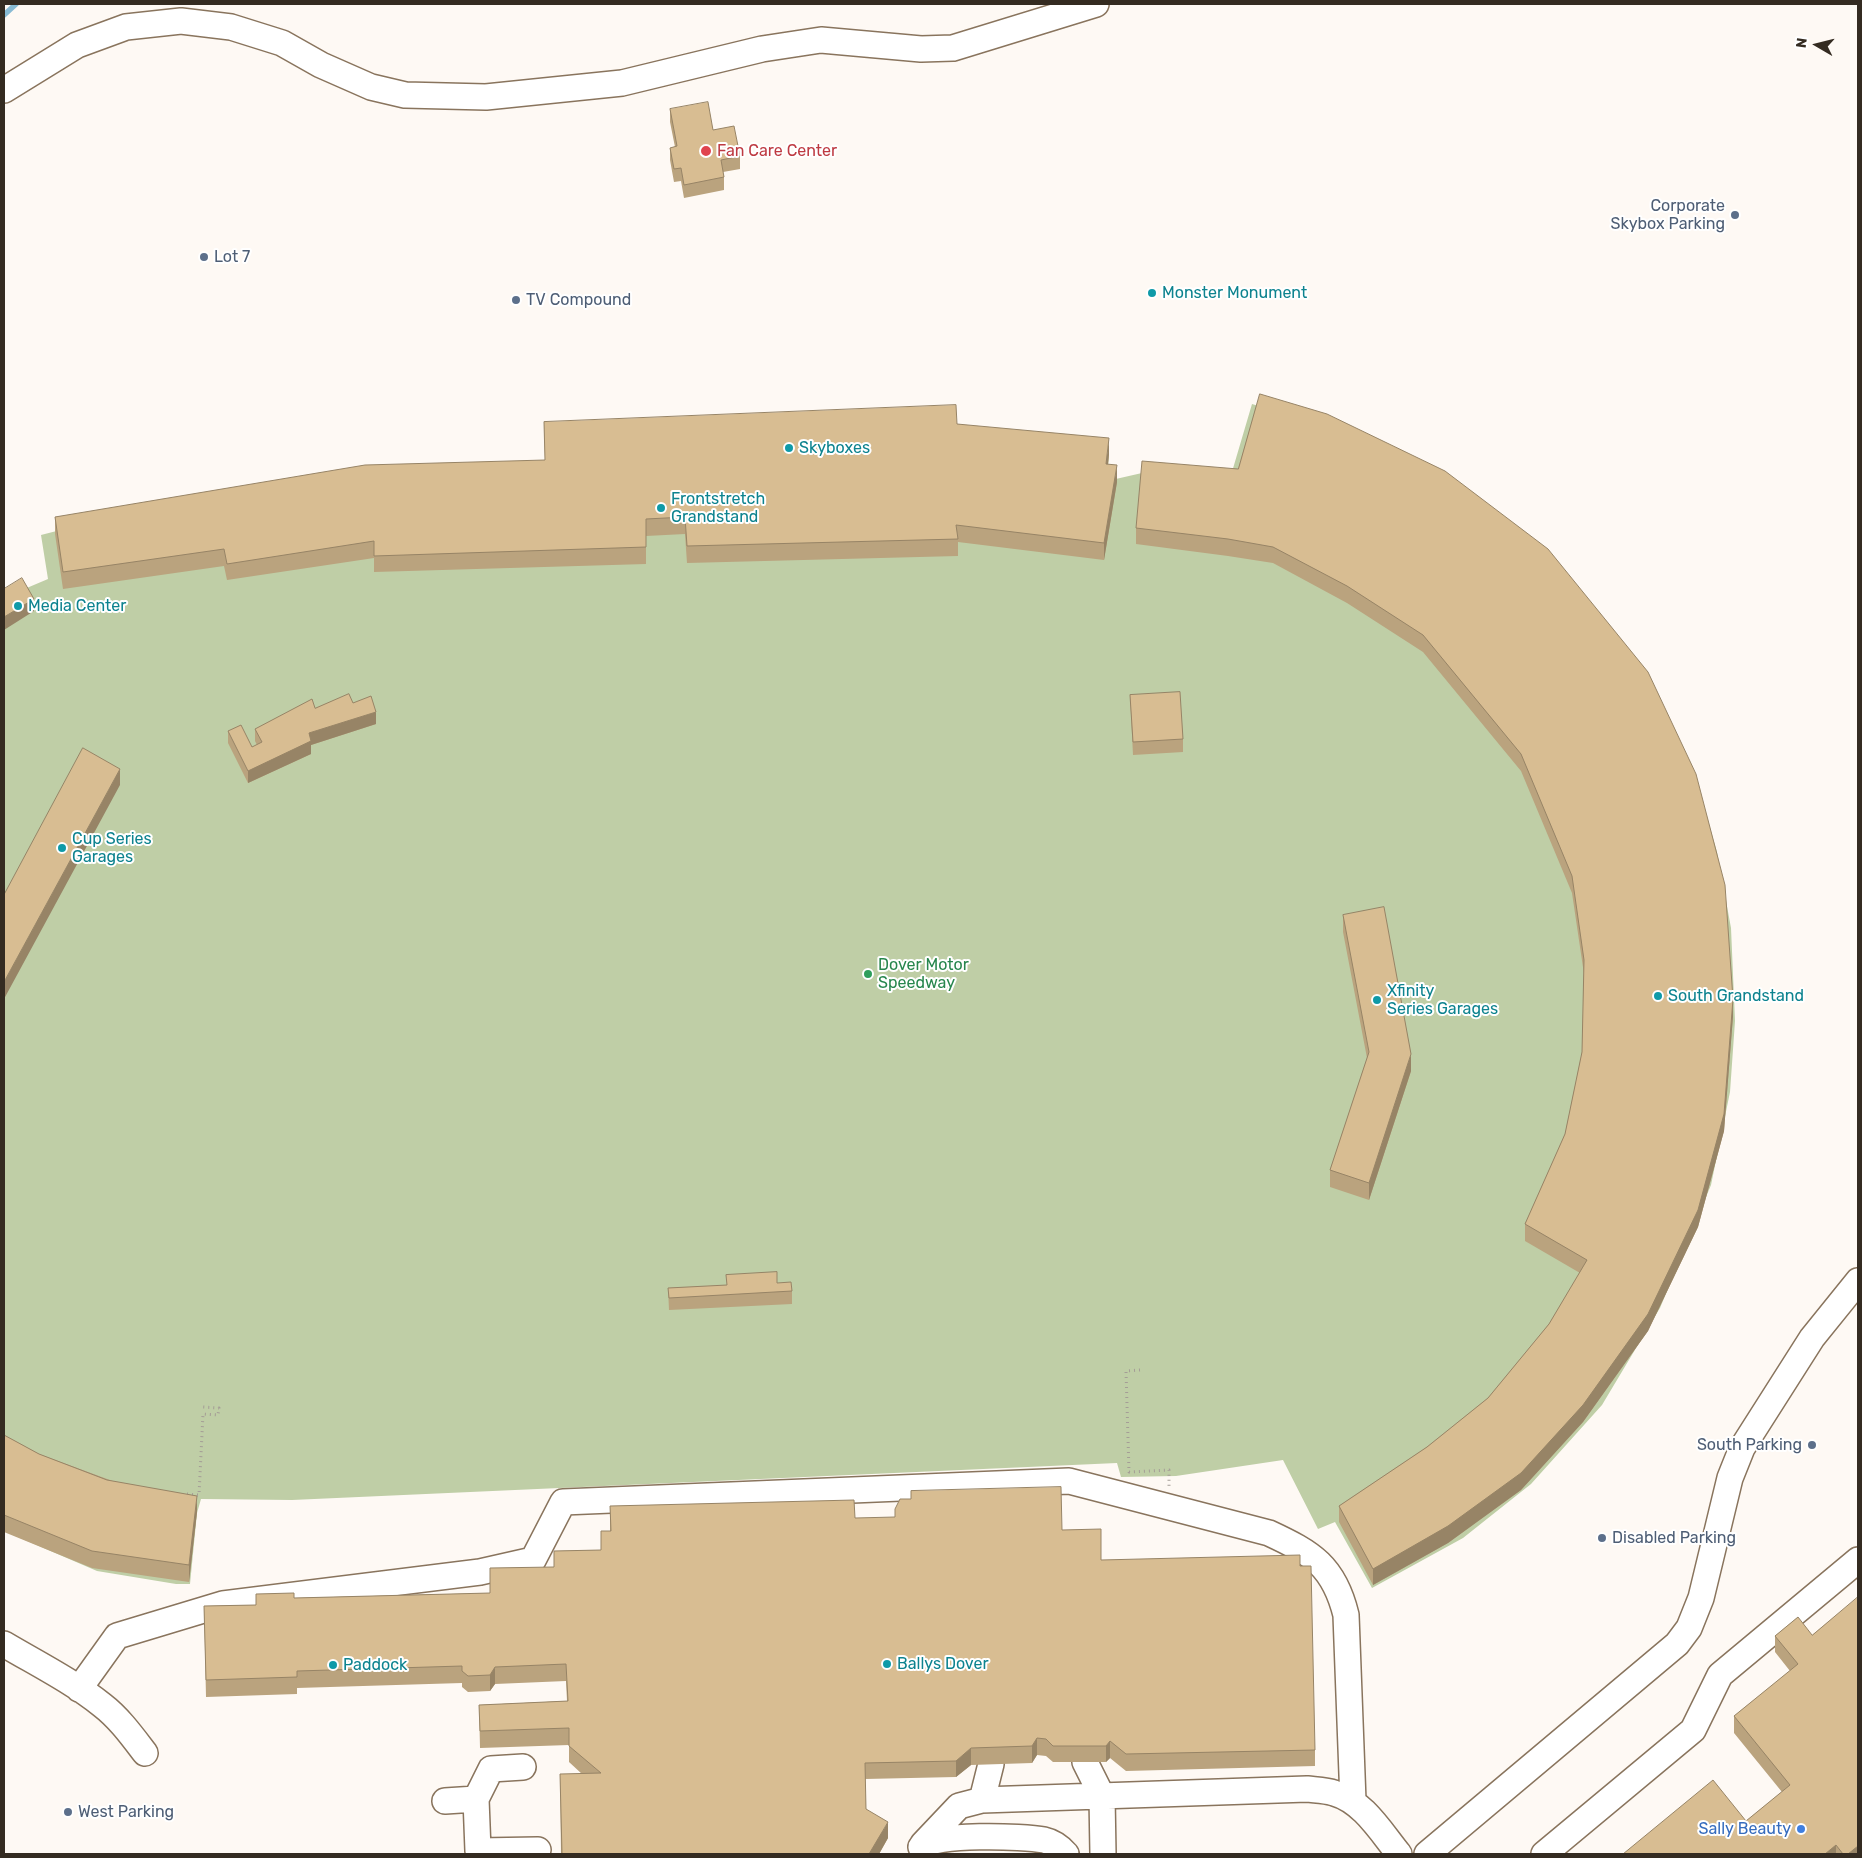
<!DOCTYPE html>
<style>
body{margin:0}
#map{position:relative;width:1862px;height:1858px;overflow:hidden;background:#fef9f4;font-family:Rubik,sans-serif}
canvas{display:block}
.frame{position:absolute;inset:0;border:5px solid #342b21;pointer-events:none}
.north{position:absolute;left:1792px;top:20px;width:50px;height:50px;-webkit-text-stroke:4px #fff;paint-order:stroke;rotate:278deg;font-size:14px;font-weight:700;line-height:20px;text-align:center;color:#342b21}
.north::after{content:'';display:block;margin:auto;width:18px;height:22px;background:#342b21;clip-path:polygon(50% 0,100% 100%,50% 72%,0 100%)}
</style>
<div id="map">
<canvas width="1862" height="1858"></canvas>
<div class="frame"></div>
<div class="north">N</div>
</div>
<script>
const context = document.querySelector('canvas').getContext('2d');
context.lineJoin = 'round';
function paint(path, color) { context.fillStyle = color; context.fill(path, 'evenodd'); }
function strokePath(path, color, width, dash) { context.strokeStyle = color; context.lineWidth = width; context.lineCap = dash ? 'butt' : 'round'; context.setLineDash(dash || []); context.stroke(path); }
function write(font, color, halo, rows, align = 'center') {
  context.font = font + ' Rubik,sans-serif'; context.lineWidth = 4; context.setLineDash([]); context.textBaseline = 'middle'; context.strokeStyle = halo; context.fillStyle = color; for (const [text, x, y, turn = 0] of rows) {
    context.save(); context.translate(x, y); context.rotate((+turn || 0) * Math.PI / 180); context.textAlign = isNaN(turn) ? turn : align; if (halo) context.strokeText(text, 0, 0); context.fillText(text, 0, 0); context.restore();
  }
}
const green = new Path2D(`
 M 1252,404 L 1299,418 L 1702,800 L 1717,852 L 1731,928 L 1735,1021 L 1730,1092 L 1711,1185 L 1660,1308 L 1602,1405 L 1531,1484 L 1463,1538 L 1372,1588 L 1335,1522 L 1318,1529 L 1283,1460 L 1176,1476 L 1121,1477 L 1117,1463 L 292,1500 L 201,1499 L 197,1513 L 190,1584 L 176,1584 L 97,1571 L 4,1531 L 4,601 L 22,590 L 48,579 L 41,535 L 111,517 L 958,441 L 1109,454 L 1107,481 L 1142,473 L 1229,482 Z`);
const stream = new Path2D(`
 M 4,15 L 16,4`);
const path = new Path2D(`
 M 1140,1370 L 1126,1371 L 1129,1472 L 1169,1470 L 1169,1486
 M 187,1494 L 199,1495 L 203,1414 L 218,1415 L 219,1408 L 203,1407`);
const minor = new Path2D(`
 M 4,90 L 77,45 L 126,27 L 181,21 L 231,27 L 282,43 L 321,65 L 371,87 L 405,95 L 486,97 L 622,83 L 762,49 L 821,40 L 921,49 L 953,48 L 1096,4
 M 4,1644 C 36,1663 72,1681 102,1705 C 119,1718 132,1736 145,1753
 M 79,1689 L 117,1636 L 223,1604 L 480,1572 L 533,1560 L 563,1502 L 1069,1481 L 1269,1533 C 1312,1553 1334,1566 1346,1615 L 1353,1801
 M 1085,1762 L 1102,1796 L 1103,1854
 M 476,1799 L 491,1769 L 523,1767
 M 982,1800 L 991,1764
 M 445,1801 L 476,1799 L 478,1851 L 538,1850
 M 923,1844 L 959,1806 L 982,1800 L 1307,1789 C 1315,1790 1326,1790 1334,1793 C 1363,1801 1381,1832 1399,1854
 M 921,1847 C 933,1833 1024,1836 1044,1840 C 1053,1842 1060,1847 1066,1854
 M 1427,1854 L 1677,1644 L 1689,1628 L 1701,1598 L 1730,1478 L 1742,1448 L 1812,1338 L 1858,1281
 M 1544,1854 L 1693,1730 L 1720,1675 L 1858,1560`);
const wall = new Path2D(`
 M 670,109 L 713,130 L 740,156 L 740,169 L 723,172 L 724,177 L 724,190 L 684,198 L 681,181 L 674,182 L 670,160 L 670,148 L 675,147 L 670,122 Z
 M 1260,394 L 1733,1016 L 1724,1131 L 1698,1227 L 1648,1331 L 1583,1422 L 1521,1490 L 1448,1543 L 1373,1585 L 1339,1522 L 1339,1506 L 1427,1447 L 1488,1398 L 1549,1324 L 1580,1273 L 1525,1241 L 1525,1224 L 1565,1134 L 1582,1052 L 1584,974 L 1572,893 L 1521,771 L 1423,652 L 1347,603 L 1273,563 L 1228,556 L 1136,544 L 1136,528 L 1238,469 Z
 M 544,422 L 957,424 L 1109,454 L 1108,465 L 1117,482 L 1104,560 L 958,542 L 958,556 L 687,563 L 685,534 L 646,536 L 646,564 L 374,572 L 374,558 L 227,580 L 224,566 L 63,589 L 55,534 L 55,517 L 545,460 Z
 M 1130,695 L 1183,739 L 1183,752 L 1133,755 Z
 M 353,703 L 376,724 L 311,745 L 311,754 L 248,783 L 228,743 L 228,731 L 252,747 L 257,745 L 255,741 L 255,729 L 315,708 Z
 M 1343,915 L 1411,1071 L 1369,1200 L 1330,1187 L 1330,1170 L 1367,1058 L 1343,932 Z
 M 777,1283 L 792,1291 L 792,1304 L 669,1310 L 668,1288 Z
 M 4,1435 L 39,1454 L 197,1512 L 189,1582 L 92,1568 L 4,1532 Z
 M 610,1506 L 1062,1530 L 1101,1560 L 1300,1566 L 1315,1750 L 1315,1766 L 1126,1771 L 1110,1758 L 1106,1762 L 1053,1762 L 1046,1756 L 1037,1755 L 1032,1763 L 971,1765 L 956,1777 L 865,1779 L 866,1809 L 888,1838 L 879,1854 L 561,1854 L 560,1774 L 582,1774 L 569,1762 L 569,1745 L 480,1748 L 479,1705 L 567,1701 L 566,1681 L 495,1684 L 490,1691 L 468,1692 L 462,1687 L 462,1683 L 297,1688 L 297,1694 L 206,1697 L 204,1606 L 256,1605 L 294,1598 L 490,1593 L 554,1567 L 554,1551 L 601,1550 L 601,1531 L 610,1531 Z
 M 1798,1617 L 1858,1854 L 1623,1854 L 1746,1821 L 1782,1792 L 1734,1733 L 1734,1716 L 1790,1671 L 1775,1652 L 1775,1636 Z`);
const shadedWall = new Path2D(`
 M 1109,438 L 1109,454 L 1106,481 L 1106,464 Z
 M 1117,465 L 1117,482 L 1104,560 L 1104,543 Z
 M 34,599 L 34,611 L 4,630 L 4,617 Z
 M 376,712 L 376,724 L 311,745 L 311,754 L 248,783 L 248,771 L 309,733 Z
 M 120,769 L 120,785 L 4,999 L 4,982 Z
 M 1733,999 L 1733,1016 L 1724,1131 L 1698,1227 L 1648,1331 L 1583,1422 L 1521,1490 L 1448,1543 L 1373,1585 L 1373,1569 L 1724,1114 Z
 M 1411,1054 L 1411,1071 L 1369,1200 L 1369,1183 Z
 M 197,1496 L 197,1512 L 189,1582 L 189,1565 Z
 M 495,1667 L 495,1684 L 490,1691 L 490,1675 Z
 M 1037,1738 L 1037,1755 L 1032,1763 L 1032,1746 Z
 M 1110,1741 L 1110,1758 L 1106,1762 L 1106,1746 Z
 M 971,1748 L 971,1765 L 956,1777 L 956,1761 Z
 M 888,1822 L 888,1838 L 879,1854 L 869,1854 Z
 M 1836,1845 L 1836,1854 L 1825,1854 Z
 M 1858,1846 L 1858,1854 L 1848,1854 Z`);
const building = new Path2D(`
 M 708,102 L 713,130 L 734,126 L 740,156 L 721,160 L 724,177 L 684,185 L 681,168 L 674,169 L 670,148 L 677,146 L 670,109 Z
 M 1260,394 L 1327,414 L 1445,471 L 1548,549 L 1648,672 L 1696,774 L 1725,885 L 1733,999 L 1724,1114 L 1698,1210 L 1648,1314 L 1583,1405 L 1521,1473 L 1448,1526 L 1373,1569 L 1339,1506 L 1427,1447 L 1488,1398 L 1549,1324 L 1587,1260 L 1525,1224 L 1565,1134 L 1582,1052 L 1584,960 L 1572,876 L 1521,754 L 1423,635 L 1347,586 L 1273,547 L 1228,539 L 1136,528 L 1142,461 L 1238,469 Z
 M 956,405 L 957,424 L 1109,438 L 1106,464 L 1117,465 L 1104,543 L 956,525 L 958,539 L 687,546 L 685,517 L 646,519 L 646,547 L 374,556 L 374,541 L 227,564 L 224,549 L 63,572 L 55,517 L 365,465 L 545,460 L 544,422 Z
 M 22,578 L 34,599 L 4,617 L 4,589 Z
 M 1180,692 L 1183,739 L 1133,742 L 1130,695 Z
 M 349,694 L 353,703 L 371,696 L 376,712 L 309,733 L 311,741 L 248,771 L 228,731 L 241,725 L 252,747 L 262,742 L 255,729 L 312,699 L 315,708 Z
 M 83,748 L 120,769 L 4,982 L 4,895 Z
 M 1384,907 L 1411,1054 L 1369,1183 L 1330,1170 L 1369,1052 L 1343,915 Z
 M 777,1272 L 777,1283 L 791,1282 L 792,1291 L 669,1298 L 668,1288 L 727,1285 L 726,1275 Z
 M 4,1435 L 39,1454 L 107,1480 L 197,1496 L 189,1565 L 92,1551 L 4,1515 Z
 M 1061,1487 L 1062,1530 L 1101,1529 L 1101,1560 L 1300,1555 L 1300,1566 L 1311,1566 L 1315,1750 L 1126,1754 L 1110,1741 L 1106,1746 L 1053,1746 L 1046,1739 L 1037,1738 L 1032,1746 L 971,1748 L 956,1761 L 865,1763 L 866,1809 L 888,1822 L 869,1854 L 562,1854 L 560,1774 L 601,1773 L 569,1746 L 569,1728 L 480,1731 L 479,1705 L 568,1701 L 566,1664 L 495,1667 L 490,1675 L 468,1676 L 462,1671 L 462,1666 L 297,1671 L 297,1677 L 206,1680 L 204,1606 L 256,1605 L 256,1594 L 294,1593 L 294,1598 L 490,1593 L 490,1568 L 554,1567 L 554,1551 L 601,1550 L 601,1531 L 611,1531 L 610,1506 L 854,1500 L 855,1518 L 895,1517 L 895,1509 L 900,1499 L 911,1499 L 911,1491 Z
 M 1858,1597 L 1858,1846 L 1848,1854 L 1843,1854 L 1836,1845 L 1825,1854 L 1623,1854 L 1713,1780 L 1746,1821 L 1790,1785 L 1734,1716 L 1798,1664 L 1775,1636 L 1798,1617 L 1812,1635 Z`);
const markers = [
 [706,151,6,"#e0444e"],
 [1735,215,5,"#5c6f8a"],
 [204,257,5,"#5c6f8a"],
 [1152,293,5,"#0f9aa8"],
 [516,300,5,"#5c6f8a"],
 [789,448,5,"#0f9aa8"],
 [661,508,5,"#0f9aa8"],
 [18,606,5,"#0f9aa8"],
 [62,848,5,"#0f9aa8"],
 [868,974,5,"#2e9e5b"],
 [1658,996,5,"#0f9aa8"],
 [1377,1000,5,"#0f9aa8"],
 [1812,1445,5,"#5c6f8a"],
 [1602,1538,5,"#5c6f8a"],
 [887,1664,5,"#0f9aa8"],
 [333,1665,5,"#0f9aa8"],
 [68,1812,5,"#5c6f8a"],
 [1801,1829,5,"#3f7fe0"]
];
const healthNames = [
 ["Fan Care Center",717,151]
];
const serviceNames = [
 ["Corporate",1725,206,"right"],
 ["Skybox Parking",1725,224,"right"],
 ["Lot 7",214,257],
 ["TV Compound",526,300],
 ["South Parking",1802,1445,"right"],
 ["Disabled Parking",1612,1538],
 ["West Parking",78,1812]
];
const cultureNames = [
 ["Monster Monument",1162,293],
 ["Skyboxes",799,448],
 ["Frontstretch",671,499],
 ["Grandstand",671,517],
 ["Media Center",28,606],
 ["Cup Series",72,839],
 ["Garages",72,857],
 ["Xfinity",1387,991],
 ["Series Garages",1387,1009],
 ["South Grandstand",1668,996],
 ["Ballys Dover",897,1664],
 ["Paddock",343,1665]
];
const leisureNames = [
 ["Dover Motor",878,965],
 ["Speedway",878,983]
];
const shopNames = [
 ["Sally Beauty",1791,1829]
];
paint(green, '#bfcea6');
strokePath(stream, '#88bbd4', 5.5);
strokePath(minor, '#89745d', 28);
strokePath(path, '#a49d96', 3, [1, 4]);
strokePath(minor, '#fff', 25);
paint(wall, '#baa37e');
paint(shadedWall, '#978466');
paint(building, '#d8bd92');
strokePath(building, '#978466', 1);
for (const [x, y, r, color] of markers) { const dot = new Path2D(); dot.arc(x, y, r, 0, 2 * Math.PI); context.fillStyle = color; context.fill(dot); strokePath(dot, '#fff', 2); }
write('16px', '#be3a42', '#fff', healthNames, 'left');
write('16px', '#4e5e75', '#fff', serviceNames, 'left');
write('16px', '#0d838f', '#fff', cultureNames, 'left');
write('16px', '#27864d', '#fff', leisureNames, 'left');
write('16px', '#366cbe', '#fff', shopNames, 'right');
</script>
